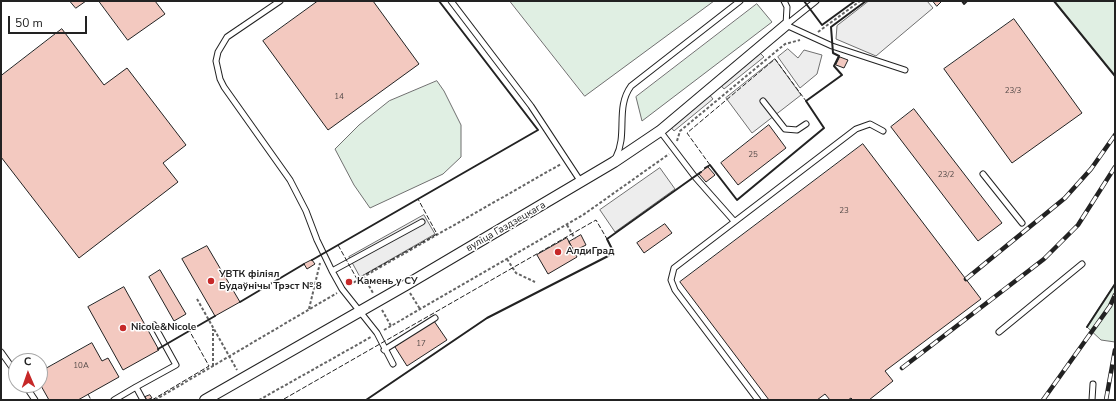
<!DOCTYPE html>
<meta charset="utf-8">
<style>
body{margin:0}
#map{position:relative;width:1116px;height:401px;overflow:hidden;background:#fff;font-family:"Nunito Sans",sans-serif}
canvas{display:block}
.frame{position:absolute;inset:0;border:2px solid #222;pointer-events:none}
.north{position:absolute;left:8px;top:353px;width:40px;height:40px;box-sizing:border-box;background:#fff;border:1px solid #a7a7a7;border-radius:50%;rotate:358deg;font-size:11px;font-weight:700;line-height:16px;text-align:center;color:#222}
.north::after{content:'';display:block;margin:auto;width:14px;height:18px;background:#c62828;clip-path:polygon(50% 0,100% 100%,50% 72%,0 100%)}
.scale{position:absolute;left:8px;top:16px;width:79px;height:18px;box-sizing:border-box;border:2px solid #222;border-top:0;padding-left:5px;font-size:12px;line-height:14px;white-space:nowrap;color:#222;-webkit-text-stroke:3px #fff;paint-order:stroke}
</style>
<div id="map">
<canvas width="1116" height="401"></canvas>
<div class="frame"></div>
<div class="north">С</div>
<div class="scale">50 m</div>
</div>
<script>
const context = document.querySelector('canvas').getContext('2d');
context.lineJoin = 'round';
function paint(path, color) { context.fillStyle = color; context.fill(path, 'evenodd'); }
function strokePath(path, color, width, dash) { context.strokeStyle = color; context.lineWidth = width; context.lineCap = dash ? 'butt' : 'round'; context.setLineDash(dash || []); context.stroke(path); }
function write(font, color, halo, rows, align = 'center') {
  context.font = font + ' "Nunito Sans",sans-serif'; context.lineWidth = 3; context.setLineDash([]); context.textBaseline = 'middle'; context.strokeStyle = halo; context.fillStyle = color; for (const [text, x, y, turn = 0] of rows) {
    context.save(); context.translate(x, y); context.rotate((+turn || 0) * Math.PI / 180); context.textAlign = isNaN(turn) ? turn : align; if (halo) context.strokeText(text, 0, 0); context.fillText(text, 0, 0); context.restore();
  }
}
const green = new Path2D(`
 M 510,1 L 714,1 L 585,96 Z
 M 1054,1 L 1115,1 L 1115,76 Z
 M 757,4 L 772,22 L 642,121 L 636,97 Z
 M 437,81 L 444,91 L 461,125 L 461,157 L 443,174 L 370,208 L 354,185 L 335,149 L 359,125 L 389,101 Z
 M 1115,284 L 1115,342 L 1101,340 L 1087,327 Z`);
const parking = new Path2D(`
 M 869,1 L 927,1 L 933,8 L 876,56 L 836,39 L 837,26 Z
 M 788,49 L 798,58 L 804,50 L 822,55 L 817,74 L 800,88 L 778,57 Z
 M 757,50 L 764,57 L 724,89 L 718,82 Z
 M 775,59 L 801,95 L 752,133 L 726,98 Z
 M 707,92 L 713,99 L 674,131 L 668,124 Z
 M 660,168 L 675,189 L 615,232 L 600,210 Z
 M 424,215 L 435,234 L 360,277 L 349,257 Z`);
const building = new Path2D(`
 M 70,1 L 86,1 L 76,8 Z
 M 99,1 L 155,1 L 165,14 L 128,40 Z
 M 318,1 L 373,1 L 419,64 L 328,130 L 263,41 Z
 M 933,1 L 942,1 L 937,6 Z
 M 1014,19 L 1082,113 L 1012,163 L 944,69 Z
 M 62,29 L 104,85 L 127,68 L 186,145 L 163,163 L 178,182 L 79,258 L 1,157 L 1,76 Z
 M 840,57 L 848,60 L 844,68 L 836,65 Z
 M 914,109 L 1002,223 L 978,241 L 891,127 Z
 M 769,125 L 786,148 L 738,185 L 721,163 Z
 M 863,144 L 981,299 L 885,371 L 893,381 L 869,400 L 853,400 L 851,398 L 848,400 L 830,400 L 825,394 L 817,400 L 769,400 L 680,282 Z
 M 708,167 L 715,175 L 706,182 L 699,174 Z
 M 665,224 L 672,233 L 644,253 L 637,243 Z
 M 581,235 L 586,245 L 574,251 L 569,242 Z
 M 567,238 L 577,257 L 548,274 L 537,255 Z
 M 207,246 L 240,302 L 215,316 L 182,259 Z
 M 312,260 L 315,264 L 307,269 L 304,264 Z
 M 160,270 L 186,314 L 174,321 L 149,277 Z
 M 124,287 L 159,350 L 123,370 L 88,307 Z
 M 434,321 L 447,340 L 407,366 L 395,347 Z
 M 92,343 L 102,361 L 108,358 L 119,377 L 78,400 L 49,400 L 40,384 L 40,372 Z
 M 150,395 L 152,398 L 147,400 L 145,397 Z`);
const path = new Path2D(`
 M 818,32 L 860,1
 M 677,141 L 680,131 L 785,44 L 800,40
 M 567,225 L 575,239
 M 507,259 L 516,273 L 535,282
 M 364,277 L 373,293
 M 349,285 L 561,164
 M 410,293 L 420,309
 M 197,299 L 237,370
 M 309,309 L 320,263
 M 382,310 L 391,326
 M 384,330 L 583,215 L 669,154
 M 213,366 L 213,329
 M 155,400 L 337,293
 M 259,400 L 371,337`);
const service = new Path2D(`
 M 280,1 L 227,37 L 218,52 L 216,61 L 220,79 L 224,87 L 290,180 L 306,211 L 317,240 L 332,271 L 342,289 L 377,333 L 393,364
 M 451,1 L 531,106 L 581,182
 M 784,1 L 787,7 L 786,25
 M 786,25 L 832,46 L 905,70
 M 786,25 L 816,1
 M 763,101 L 785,129 L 797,130 L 806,124
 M 660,131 L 695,177 L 734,221
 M 616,157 C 628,134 615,108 631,86 L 740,1
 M 983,174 L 1022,223
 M 332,271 L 422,222
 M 999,332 L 1082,264
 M 384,350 L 435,318
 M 1,352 L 16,373
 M 25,385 L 35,400
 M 136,387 L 176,365 L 154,325
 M 114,400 L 136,387 L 143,400
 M 758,400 L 675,290 L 671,280 L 674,268 L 856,129 L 870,124 L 883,131
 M 1092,400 L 1093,384`);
const minor = new Path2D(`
 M 205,400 L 406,285 L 614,162 L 660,131 L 786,25`);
const rail = new Path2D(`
 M 966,279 L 1065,198 L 1091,169 L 1115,135
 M 902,368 L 1044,259 L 1078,225 L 1115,167
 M 1043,400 L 1110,306 L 1115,295
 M 1106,400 L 1115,350`);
const fence = new Path2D(`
 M 710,165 L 687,133 L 775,59 L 806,101
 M 338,245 L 357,279 L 437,234 L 418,199
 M 88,394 L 91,400
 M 284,399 L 596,220 L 607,239
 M 152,400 L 209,366 L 189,330`);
const wall = new Path2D(`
 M 804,1 L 822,25 L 855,1
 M 962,1 L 964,4 L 967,1
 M 1054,1 L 1115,76
 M 705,168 L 710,165 L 737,200 L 824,128 L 806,101 L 842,75 L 834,66 L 839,56 L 833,53 L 831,27 L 866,1
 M 312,260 L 538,130 L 439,1
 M 240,302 L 304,264
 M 1087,327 L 1115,284
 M 158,349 L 215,316
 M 282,400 L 285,400
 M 366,400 L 487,318 L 614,253 L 607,239 L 701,172`);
const markers = [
 [558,252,4,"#c62828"],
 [211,281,4,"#c62828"],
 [349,282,4,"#c62828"],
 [123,328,4,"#c62828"]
];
const numberNames = [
 ["23/3",1013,91],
 ["14",339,97],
 ["25",753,155],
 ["23/2",946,175],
 ["23",844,211],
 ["17",421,344],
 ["10А",81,366]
];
const streetNames = [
 ["вуліца Газдзецкага",506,227,-30]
];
const poiNames = [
 ["АлдиГрад",566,252],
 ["УВТК філіял",219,275],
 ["Будаўнічы Трэст № 8",219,287],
 ["Камень у СУ",357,282],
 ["Nicole&Nicole",131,328]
];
paint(green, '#e0efe3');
strokePath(green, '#6f6f6f', 1);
paint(parking, '#ededed');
strokePath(parking, '#6f6f6f', 1);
paint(building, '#f3c9c0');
strokePath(building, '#222', 1);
strokePath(service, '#222', 7);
strokePath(minor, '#222', 12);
strokePath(path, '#646464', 2, [3, 2]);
strokePath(service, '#fff', 5);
strokePath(minor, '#fff', 10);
strokePath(rail, '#222', 4.5);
strokePath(rail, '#fff', 3, [9]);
strokePath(fence, '#222', 1, [5, 2]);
strokePath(wall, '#222', 2);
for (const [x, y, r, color] of markers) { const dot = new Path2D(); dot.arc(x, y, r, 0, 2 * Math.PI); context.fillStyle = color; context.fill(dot); strokePath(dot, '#fff', 1.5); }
write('8px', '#564c4a', null, numberNames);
write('10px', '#222', '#fff', streetNames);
write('bold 10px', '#222', '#fff', poiNames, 'left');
</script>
